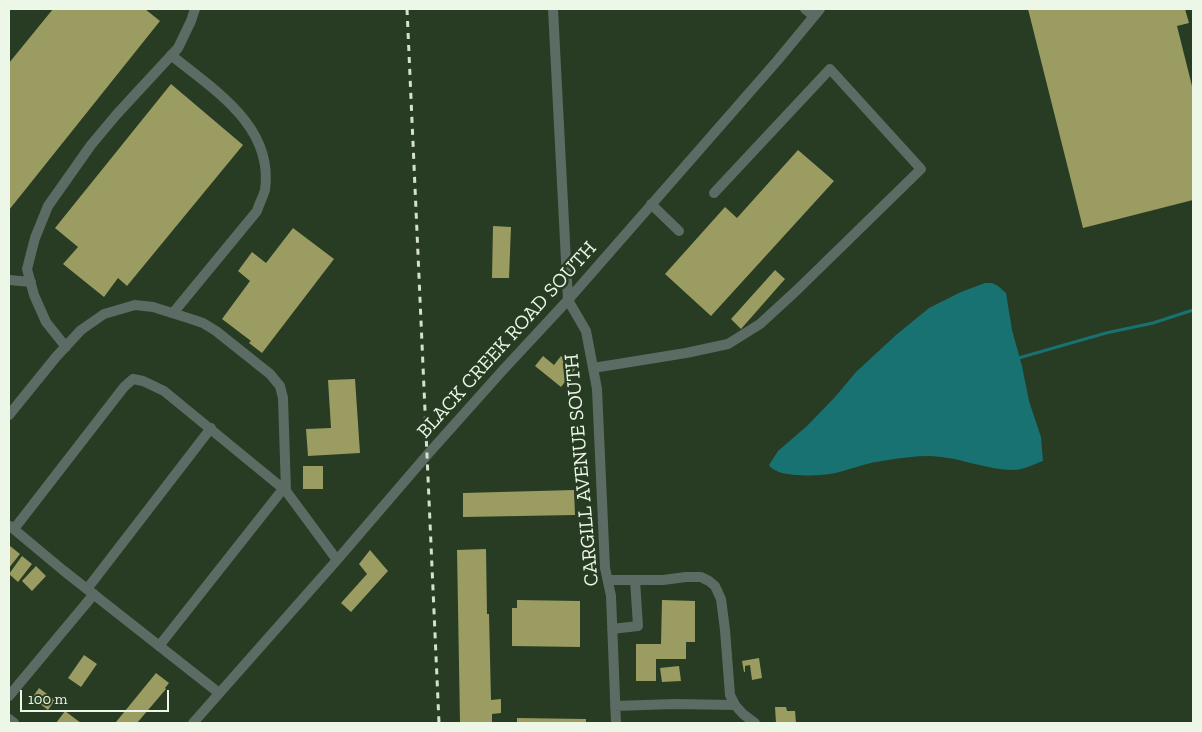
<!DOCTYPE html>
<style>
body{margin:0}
#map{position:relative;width:1202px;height:732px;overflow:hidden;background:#283b23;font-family:"Zilla Slab",serif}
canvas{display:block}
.frame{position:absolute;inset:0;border:10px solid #ecf7e8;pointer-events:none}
.scale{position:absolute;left:20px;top:690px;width:149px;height:22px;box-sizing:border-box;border:2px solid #ecf7e8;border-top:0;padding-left:6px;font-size:15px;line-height:18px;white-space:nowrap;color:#ecf7e8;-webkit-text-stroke:4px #283b23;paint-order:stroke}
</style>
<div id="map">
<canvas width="1202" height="732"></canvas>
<div class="frame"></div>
<div class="scale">100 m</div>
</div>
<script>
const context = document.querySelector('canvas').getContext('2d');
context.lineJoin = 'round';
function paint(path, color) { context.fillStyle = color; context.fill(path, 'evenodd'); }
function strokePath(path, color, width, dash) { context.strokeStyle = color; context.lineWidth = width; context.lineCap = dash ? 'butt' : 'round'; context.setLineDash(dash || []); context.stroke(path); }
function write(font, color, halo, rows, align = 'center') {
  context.font = font + ' "Zilla Slab",serif'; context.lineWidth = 5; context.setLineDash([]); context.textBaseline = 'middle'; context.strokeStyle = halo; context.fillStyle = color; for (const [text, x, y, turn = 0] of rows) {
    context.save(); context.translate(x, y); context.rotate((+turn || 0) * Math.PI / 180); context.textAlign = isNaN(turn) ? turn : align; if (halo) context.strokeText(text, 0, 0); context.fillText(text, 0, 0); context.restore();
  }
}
const water = new Path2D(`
 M 985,283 L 992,283 L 998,286 L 1006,293 L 1012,330 L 1022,366 L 1029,401 L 1041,437 L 1043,461 C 1034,464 1023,470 1014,470 C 986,470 959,457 931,456 C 915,456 898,458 882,461 C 864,463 848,471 830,474 C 817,476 776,478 769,465 L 778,451 L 807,426 L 835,397 L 856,372 L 896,335 L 929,308 L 961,292 Z`);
const stream = new Path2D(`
 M 1015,359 L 1106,333 L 1153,323 L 1193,310`);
const building = new Path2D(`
 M 53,9 L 145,9 L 160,21 L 9,210 L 9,63 Z
 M 1028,9 L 1185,9 L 1189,23 L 1177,26 L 1193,90 L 1193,200 L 1083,228 Z
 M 171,84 L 243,145 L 127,286 L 118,278 L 104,297 L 63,264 L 78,247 L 55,228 Z
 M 798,150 L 834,181 L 711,316 L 665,274 L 725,207 L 737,218 Z
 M 493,226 L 511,227 L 509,278 L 492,278 Z
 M 293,228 L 334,259 L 262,353 L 249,343 L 251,341 L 222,319 L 250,281 L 238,271 L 252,252 L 266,263 Z
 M 775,270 L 785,279 L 741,329 L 731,319 Z
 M 543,356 L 554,365 L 561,356 L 576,368 L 561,387 L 535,366 Z
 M 355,379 L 360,453 L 308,456 L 306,429 L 331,428 L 328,380 Z
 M 303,466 L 323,466 L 323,489 L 303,489 Z
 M 574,490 L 575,515 L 463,517 L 463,493 Z
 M 10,546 L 20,554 L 9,568 L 9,547 Z
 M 486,549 L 487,614 L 489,614 L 491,700 L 501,699 L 501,713 L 492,714 L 492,723 L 460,723 L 457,550 Z
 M 370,550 L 388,571 L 351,612 L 341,603 L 367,574 L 359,564 Z
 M 22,556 L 32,564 L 18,582 L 9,574 Z
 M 36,566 L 46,576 L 32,591 L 22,581 Z
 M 517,600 L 580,601 L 580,647 L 512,646 L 512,608 L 517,608 Z
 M 662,600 L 695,601 L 695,642 L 686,642 L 686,659 L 656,659 L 656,681 L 636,681 L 636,644 L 661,644 Z
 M 84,655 L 97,664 L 81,687 L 68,678 Z
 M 759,658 L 762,678 L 752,680 L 750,665 L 745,666 L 745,672 L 744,672 L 742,661 Z
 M 679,666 L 681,681 L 662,682 L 660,668 Z
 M 156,673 L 169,683 L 165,688 L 166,689 L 137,723 L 118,723 L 116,722 Z
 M 39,688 L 55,700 L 48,710 L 32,698 Z
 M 775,707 L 786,707 L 787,711 L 795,711 L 796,723 L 776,723 Z
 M 65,711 L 81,723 L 56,723 Z
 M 517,718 L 586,719 L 586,723 L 517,723 Z`);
const minor = new Path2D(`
 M 553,9 L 568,300 L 586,331 L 597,389 L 605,568 L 611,596 L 616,723
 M 805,9 L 814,16
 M 171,55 C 214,90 274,126 265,190 C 263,197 259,204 257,211 L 173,313
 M 651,204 L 679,231
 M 9,280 L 31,282
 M 66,347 L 46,322 L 34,295 L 27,269 L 35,238 L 48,206 L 91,145 L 117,114 L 178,48 L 191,21 L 195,9
 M 593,368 L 686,353 L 728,344 L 760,324 L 797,290 L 921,169 L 830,69 L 714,193
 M 9,415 L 56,357 L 81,330 L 104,314 L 135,305 L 153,307 L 188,318 L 203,323 L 216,331 L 270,374 L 280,386 L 283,398 L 286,491
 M 10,526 L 64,571 L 219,693
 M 14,529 L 124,387 L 133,379 L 143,381 L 164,391 L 286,491 L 337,560
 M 608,580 L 663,580 L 686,577 L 701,577 L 709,581 L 715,586 L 721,599 L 725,630 L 730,695 L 735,705 L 743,714 L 755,723
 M 87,589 L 211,428
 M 612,629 L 638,626 L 635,580
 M 159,646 L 283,489
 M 9,696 L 94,594
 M 615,706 L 674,704 L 735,705
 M 9,719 L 14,723
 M 193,723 L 337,560 L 428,454 L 503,370 L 568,300 L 777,61 L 820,9`);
const rail = new Path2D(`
 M 407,9 L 439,723`);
const streetNames = [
 ["BLACK CREEK ROAD SOUTH",507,340,-48],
 ["CARGILL AVENUE SOUTH",582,470,-95]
];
paint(water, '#187272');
strokePath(stream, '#187272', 3);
paint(building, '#9a9c62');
strokePath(minor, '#5c6b64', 10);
strokePath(rail, '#d5e1d0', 3, [6, 6]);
write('20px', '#ecf7e8', '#283b23', streetNames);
</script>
